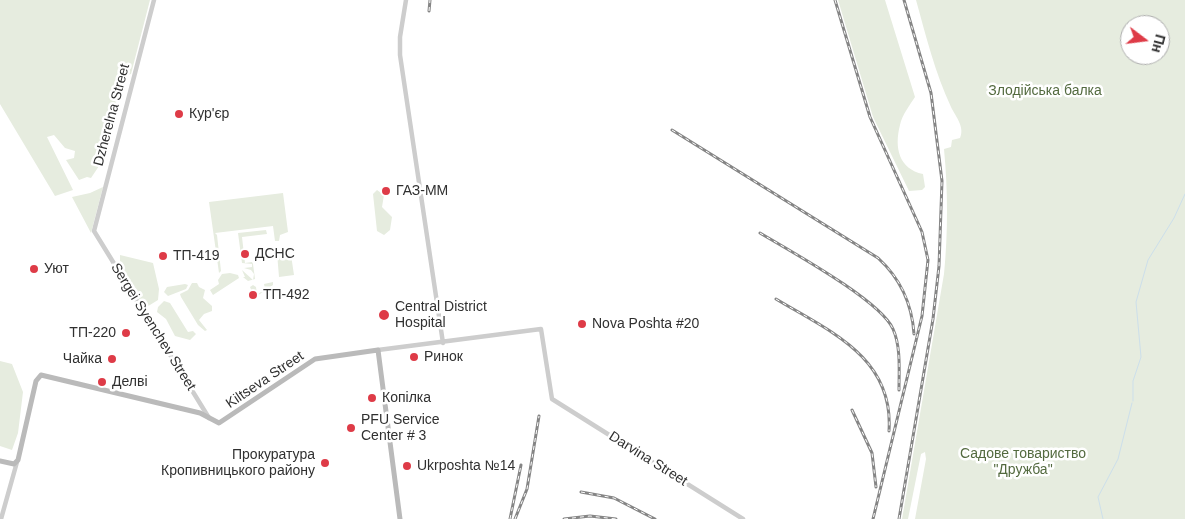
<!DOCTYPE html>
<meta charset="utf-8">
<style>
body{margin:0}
#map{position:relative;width:1185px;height:519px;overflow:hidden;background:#fff;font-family:Arial,sans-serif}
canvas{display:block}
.north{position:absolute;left:1120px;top:15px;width:50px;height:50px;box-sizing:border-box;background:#fff;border:1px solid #acacac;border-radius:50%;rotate:105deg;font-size:14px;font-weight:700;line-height:20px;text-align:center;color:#303030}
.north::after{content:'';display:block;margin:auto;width:18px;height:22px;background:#de3b47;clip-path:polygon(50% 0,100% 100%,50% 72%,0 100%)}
</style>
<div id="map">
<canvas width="1185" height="519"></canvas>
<div class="north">Пн</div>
</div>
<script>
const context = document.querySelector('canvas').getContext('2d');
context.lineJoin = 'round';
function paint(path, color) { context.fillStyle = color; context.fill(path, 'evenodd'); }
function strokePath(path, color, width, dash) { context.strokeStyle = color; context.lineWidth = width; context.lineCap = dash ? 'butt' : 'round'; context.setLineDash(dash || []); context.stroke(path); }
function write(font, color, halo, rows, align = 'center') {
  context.font = font + ' Arial,sans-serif'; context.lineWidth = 5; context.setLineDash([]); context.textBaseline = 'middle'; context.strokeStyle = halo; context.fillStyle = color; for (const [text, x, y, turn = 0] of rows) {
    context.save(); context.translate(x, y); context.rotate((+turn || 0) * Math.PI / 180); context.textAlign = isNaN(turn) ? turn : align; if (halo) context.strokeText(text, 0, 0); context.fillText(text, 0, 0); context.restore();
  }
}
const green = new Path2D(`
 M 0,0 L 150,0 L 131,74 L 123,76 L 99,166 L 91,178 L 87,177 L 79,180 L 66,160 L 74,158 L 75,151 L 65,148 L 54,135 L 47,137 L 73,190 L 55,196 L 0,104 Z
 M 838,0 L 885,0 L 915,97 C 910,105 902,115 900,125 C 894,148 899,169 923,174 L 925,187 L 922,190 L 909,191 L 873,117 Z
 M 916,0 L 1185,0 L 1185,519 L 915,519 L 926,459 L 925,452 L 921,454 L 908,519 L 902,519 L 944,274 C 948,232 948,191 944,149 L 951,147 L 952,140 L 960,138 C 965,127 956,117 951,107 C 935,73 926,36 916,0 ZM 1130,25 L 1160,25 L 1160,55 L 1130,55 Z
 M 103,187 L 91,233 L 72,197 L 90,193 Z
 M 377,190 L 384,195 L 382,207 L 392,217 L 390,230 L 384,235 L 377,231 L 373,194 Z
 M 283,193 L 288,232 L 280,235 L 279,241 L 275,241 L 273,226 L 215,233 L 217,235 L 221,271 L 219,273 L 209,202 Z
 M 266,230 L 267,234 L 242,237 L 245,263 L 252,262 L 253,264 L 255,279 L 248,281 L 243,277 L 245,277 L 242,270 L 253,280 L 254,274 L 251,270 L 244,268 L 252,267 L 252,264 L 242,263 L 238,233 Z
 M 286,252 L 287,256 L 291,255 L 294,275 L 279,277 L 277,253 Z
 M 120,255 L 153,263 L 159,289 L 158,300 L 145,308 L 120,270 Z
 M 230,273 L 238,275 L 239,278 L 213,295 L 210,290 L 219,284 L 218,280 L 222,274 Z
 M 273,282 L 273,285 L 257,296 L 253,294 L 250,287 L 253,285 L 256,287 L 257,295 L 265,289 L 264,284 Z
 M 192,283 L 197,283 L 199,287 L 205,290 L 203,298 L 212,306 L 212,311 L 204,314 L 199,320 L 207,330 L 205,331 L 198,325 L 181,297 L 180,294 L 188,290 Z
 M 185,284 L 188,285 L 186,289 L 168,296 L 164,292 L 167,287 Z
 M 164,301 L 170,303 L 188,332 L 193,331 L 196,334 L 190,340 L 175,336 L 166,319 L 157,312 L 158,307 Z
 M 0,361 L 12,364 L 23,392 L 18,433 L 12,450 L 0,446 Z`);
const stream = new Path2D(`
 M 1133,401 L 1133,381 L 1141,357 L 1136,302 L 1148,260 L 1174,218 L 1185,194
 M 1103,519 L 1098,497 L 1118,459 L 1132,403`);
const tertiary = new Path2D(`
 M 154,0 L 94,231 L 209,418
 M 406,0 L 400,37 L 400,55 L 443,343
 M 378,350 L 541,329 L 552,399 L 743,519
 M 1,519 L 17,462`);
const secondary = new Path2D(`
 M 0,461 L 14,464 L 18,460 L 36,381 L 41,375 L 200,413 L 219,423 L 315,359 L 378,350 L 400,519`);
const rail = new Path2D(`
 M 835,0 L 870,117 L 922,232 L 928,260 L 922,316 L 873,519
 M 429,11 L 430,0
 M 672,130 L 878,258 C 901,279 912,304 914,334
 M 760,233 C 790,251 880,300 893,329 C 901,347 899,370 899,390
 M 776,299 C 829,331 894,357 889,431
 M 852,410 L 872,453 L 876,487
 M 581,492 L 614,498 L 655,519
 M 510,519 L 521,465
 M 515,519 L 527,489 L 539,416
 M 564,519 L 590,516 L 616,519
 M 899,519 L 933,319 L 939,266 L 942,181 L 931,93 L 904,0`);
const markers = [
 [179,114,5,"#de3b47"],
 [386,191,5,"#de3b47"],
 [245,254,5,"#de3b47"],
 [163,256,5,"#de3b47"],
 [34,269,5,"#de3b47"],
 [253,295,5,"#de3b47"],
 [384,315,6,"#de3b47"],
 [582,324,5,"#de3b47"],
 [126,333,5,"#de3b47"],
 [414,357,5,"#de3b47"],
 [112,359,5,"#de3b47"],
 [102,382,5,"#de3b47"],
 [372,398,5,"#de3b47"],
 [351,428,5,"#de3b47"],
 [325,463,5,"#de3b47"],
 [407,466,5,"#de3b47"]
];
const parkNames = [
 ["Злодійська балка",1045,91],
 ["Садове товариство",1023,454],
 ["\"Дружба\"",1023,470]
];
const poiNames = [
 ["Кур'єр",189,114],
 ["ГАЗ-ММ",396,191],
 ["ДСНС",255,254],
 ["ТП-419",173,256],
 ["Уют",44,269],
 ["ТП-492",263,295],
 ["Central District",395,307],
 ["Hospital",395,323],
 ["Nova Poshta #20",592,324],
 ["ТП-220",116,333,"right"],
 ["Ринок",424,357],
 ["Чайка",102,359,"right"],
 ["Делві",112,382],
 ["Копілка",382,398],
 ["PFU Service",361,420],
 ["Center # 3",361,436],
 ["Прокуратура",315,455,"right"],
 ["Кропивницького району",315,471,"right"],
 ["Ukrposhta №14",417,466]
];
const streetNames = [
 ["Dzherelna Street",112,115,-75],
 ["Sergei Syenchev Street",153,327,58],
 ["Kiltseva Street",265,380,-34],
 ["Darvina Street",648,459,32]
];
paint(green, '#e6ecdf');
strokePath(stream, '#ccdfeb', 1);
strokePath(tertiary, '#cdcdcd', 4.5);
strokePath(secondary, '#bababa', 5);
strokePath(rail, '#858585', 3);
strokePath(rail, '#fff', 1, [4]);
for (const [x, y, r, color] of markers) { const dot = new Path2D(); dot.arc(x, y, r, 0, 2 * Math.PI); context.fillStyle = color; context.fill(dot); strokePath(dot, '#fff', 2); }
write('14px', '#536a3f', '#fff', parkNames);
write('14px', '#303030', '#fff', poiNames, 'left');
write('14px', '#303030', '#fff', streetNames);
</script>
